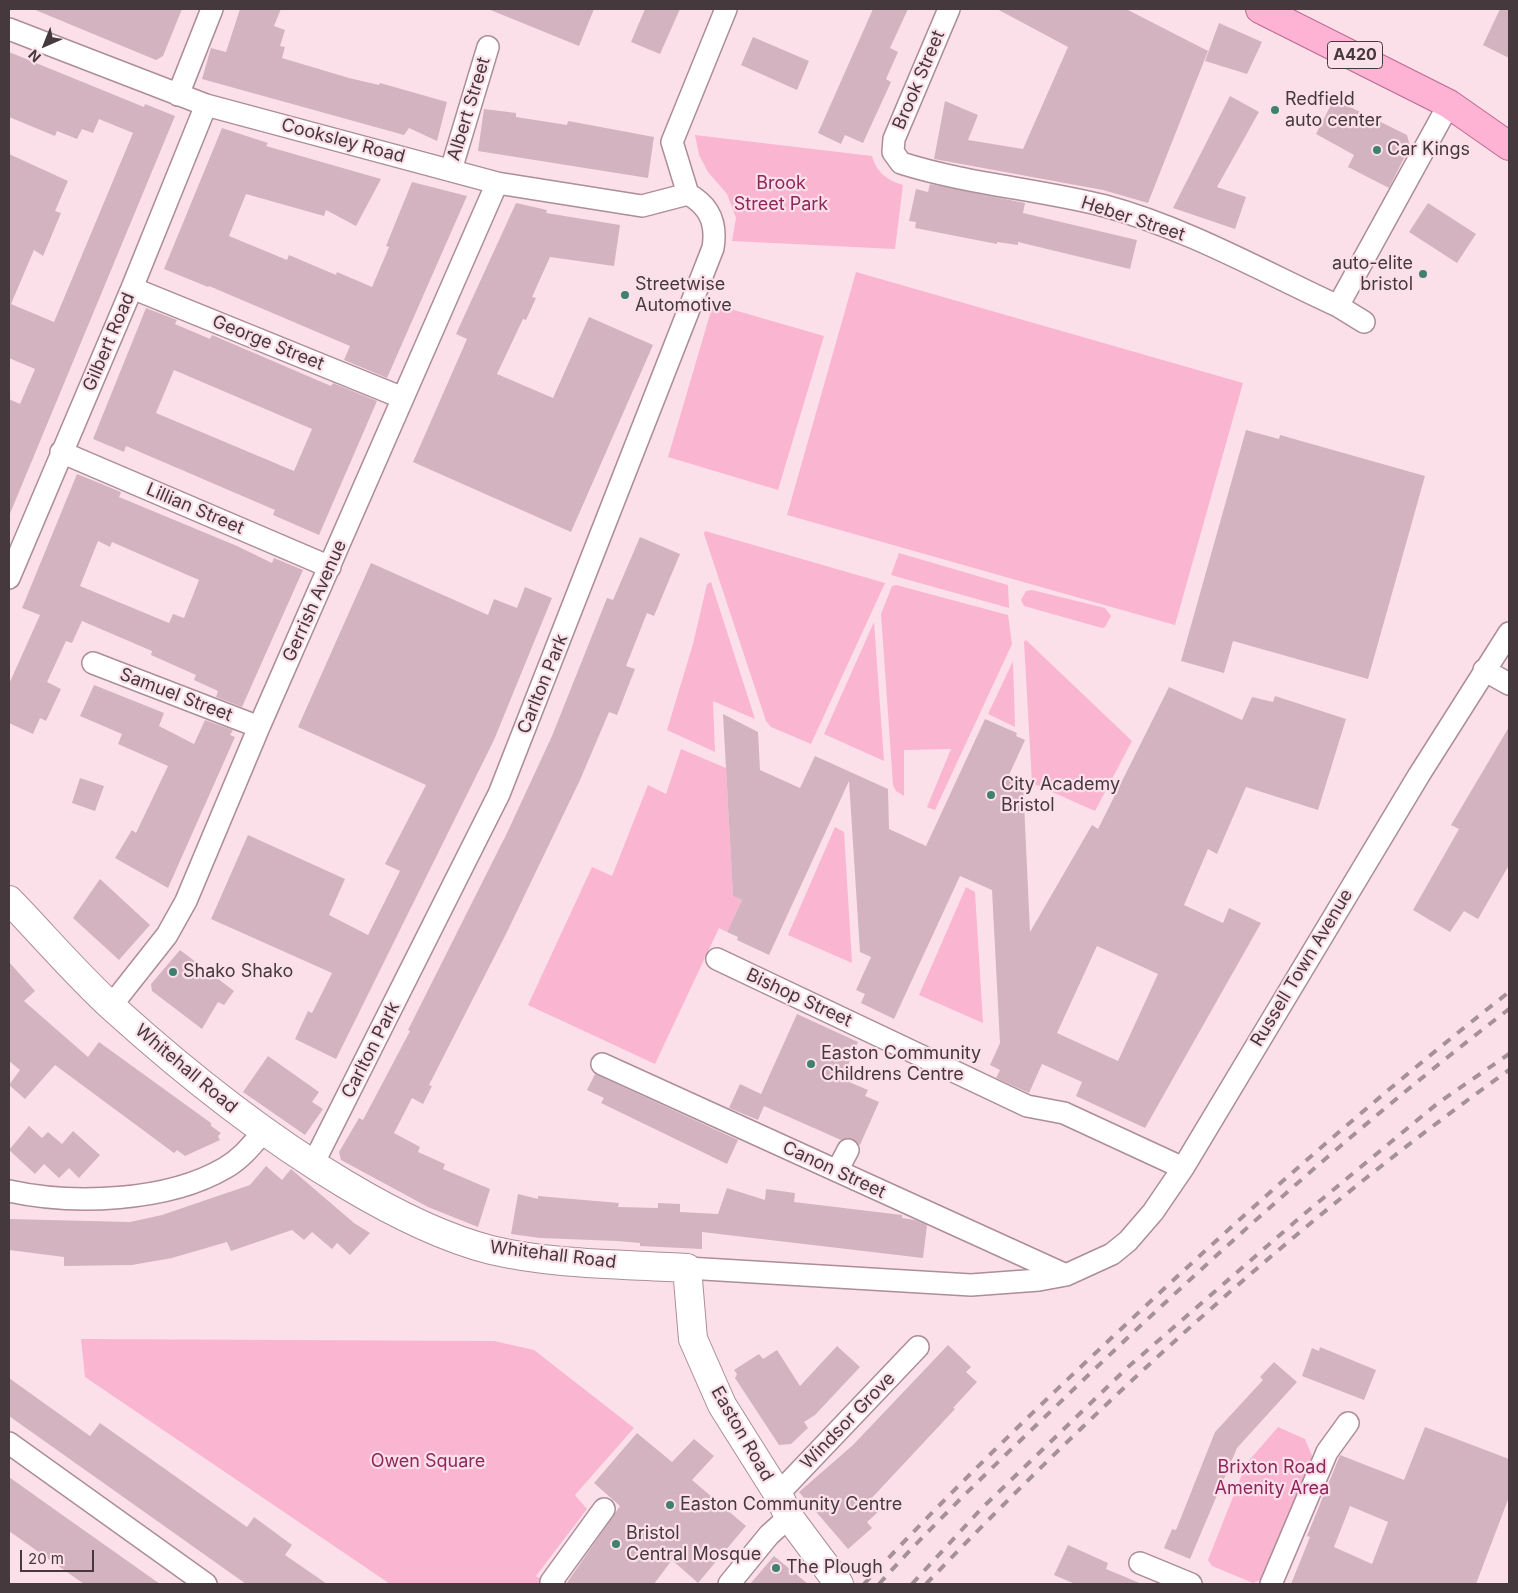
<!DOCTYPE html>
<style>
body{margin:0}
#map{position:relative;width:1518px;height:1593px;overflow:hidden;background:#fbe0ea;font-family:Inter,sans-serif}
canvas{display:block}
.frame{position:absolute;inset:0;border:10px solid #46393e;pointer-events:none}
.north{position:absolute;left:20px;top:20px;width:50px;height:50px;-webkit-text-stroke:4px #fbe0ea;paint-order:stroke;rotate:224deg;font-size:14px;font-weight:700;line-height:20px;text-align:center;color:#46393e}
.north::after{content:'';display:block;margin:auto;width:18px;height:22px;background:#46393e;clip-path:polygon(50% 0,100% 100%,50% 72%,0 100%)}
.scale{position:absolute;left:20px;top:1550px;width:74px;height:22px;box-sizing:border-box;border:2px solid #46393e;border-top:0;padding-left:6px;font-size:15px;line-height:18px;white-space:nowrap;color:#46393e;-webkit-text-stroke:4px #fbe0ea;paint-order:stroke}
</style>
<div id="map">
<canvas width="1518" height="1593"></canvas>
<div class="frame"></div>
<div class="north">N</div>
<div class="scale">20 m</div>
</div>
<script>
const context = document.querySelector('canvas').getContext('2d');
context.lineJoin = 'round';
function paint(path, color) { context.fillStyle = color; context.fill(path, 'evenodd'); }
function strokePath(path, color, width, dash) { context.strokeStyle = color; context.lineWidth = width; context.lineCap = dash ? 'butt' : 'round'; context.setLineDash(dash || []); context.stroke(path); }
function write(font, color, halo, rows, align = 'center') {
  context.font = font + ' Inter,sans-serif'; context.lineWidth = 4.5; context.setLineDash([]); context.textBaseline = 'middle'; context.strokeStyle = halo; context.fillStyle = color; for (const [text, x, y, turn = 0] of rows) {
    context.save(); context.translate(x, y); context.rotate((+turn || 0) * Math.PI / 180); context.textAlign = isNaN(turn) ? turn : align; if (halo) context.strokeText(text, 0, 0); context.fillText(text, 0, 0); context.restore();
  }
}
const green = new Path2D(`
 M 695,135 L 872,156 C 877,173 887,180 903,185 L 895,249 L 732,241 L 736,218 L 727,194 L 708,172 L 699,155 Z
 M 856,272 L 1243,383 L 1175,625 L 787,515 Z
 M 713,304 L 824,336 L 778,490 L 668,457 Z
 M 705,531 L 885,583 L 811,744 L 771,727 L 766,721 L 704,534 Z
 M 899,553 L 1008,585 L 1009,608 L 891,575 Z
 M 711,582 L 755,719 L 713,701 L 715,752 L 667,730 L 693,644 L 707,584 Z
 M 896,585 L 1008,615 L 1012,644 L 935,810 L 927,807 L 951,749 L 904,750 L 904,796 L 896,791 L 893,785 L 881,614 L 892,586 Z
 M 1032,590 L 1105,608 L 1111,616 L 1105,627 L 1102,628 L 1024,606 L 1021,600 L 1026,591 Z
 M 874,622 L 884,761 L 824,734 Z
 M 1026,640 L 1132,741 L 1095,811 L 1032,783 L 1024,642 Z
 M 1013,661 L 1015,727 L 988,714 Z
 M 681,749 L 726,768 L 733,896 L 742,900 L 727,932 L 719,928 L 655,1064 L 528,1005 L 592,867 L 612,876 L 648,785 L 666,794 Z
 M 835,827 L 844,832 L 852,963 L 788,935 Z
 M 966,887 L 975,892 L 983,1023 L 919,995 Z
 M 81,1339 L 494,1341 L 534,1350 L 634,1428 L 575,1495 L 587,1509 L 536,1576 L 548,1584 L 390,1584 L 85,1377 Z
 M 1278,1427 L 1305,1439 L 1313,1458 L 1262,1579 L 1253,1583 L 1212,1566 L 1208,1560 L 1246,1464 Z`);
const building = new Path2D(`
 M 33,9 L 182,9 L 163,56 L 156,60 Z
 M 240,9 L 281,9 L 274,26 L 285,30 L 280,46 L 285,47 L 282,58 L 349,78 L 379,85 L 380,83 L 447,102 L 437,141 L 409,128 L 404,135 L 202,79 L 211,48 L 226,52 Z
 M 488,9 L 594,9 L 579,46 Z
 M 645,9 L 680,9 L 660,54 L 631,42 Z
 M 873,9 L 908,9 L 890,48 L 898,52 L 886,79 L 891,82 L 863,143 L 845,135 L 841,144 L 818,133 Z
 M 997,9 L 1126,9 L 1208,51 L 1148,203 L 1103,190 L 934,159 L 945,101 L 978,115 L 968,140 L 1023,149 L 1068,47 Z
 M 1500,9 L 1509,9 L 1509,58 L 1483,45 Z
 M 1219,23 L 1262,42 L 1247,74 L 1205,61 Z
 M 753,37 L 809,61 L 797,90 L 741,65 Z
 M 9,52 L 144,107 L 145,104 L 175,116 L 9,516 L 9,399 L 20,404 L 35,369 L 9,358 L 9,154 L 68,181 L 55,211 L 61,213 L 43,256 L 34,250 L 11,304 L 54,322 L 133,133 L 99,119 L 93,133 L 82,129 L 77,139 L 57,131 L 55,136 L 9,117 Z
 M 1230,96 L 1259,112 L 1217,187 L 1246,197 L 1235,229 L 1173,208 Z
 M 1334,99 L 1407,135 L 1410,146 L 1389,188 L 1348,167 L 1354,155 L 1316,134 Z
 M 484,109 L 516,113 L 516,117 L 567,125 L 568,121 L 579,123 L 654,137 L 648,178 L 478,151 Z
 M 222,128 L 268,143 L 266,146 L 381,179 L 356,226 L 326,210 L 324,216 L 246,194 L 229,236 L 287,260 L 289,255 L 336,275 L 337,272 L 372,287 L 389,247 L 386,246 L 412,182 L 467,196 L 387,378 L 344,360 L 350,346 L 209,286 L 208,287 L 164,269 Z
 M 930,184 L 1025,203 L 1023,213 L 1137,240 L 1130,269 L 1018,242 L 1018,245 L 997,242 L 997,244 L 915,228 L 916,222 L 909,221 L 916,189 L 928,192 Z
 M 516,203 L 547,210 L 546,213 L 620,225 L 614,266 L 550,257 L 532,297 L 536,298 L 526,320 L 523,319 L 497,374 L 553,398 L 589,317 L 653,345 L 571,532 L 413,462 L 467,339 L 456,334 Z
 M 1428,203 L 1476,234 L 1457,263 L 1409,232 Z
 M 146,308 L 177,320 L 175,324 L 210,339 L 212,335 L 331,386 L 333,383 L 377,401 L 319,535 L 273,515 L 275,510 L 126,446 L 124,452 L 93,439 ZM 174,370 L 312,429 L 294,471 L 156,413 Z
 M 1246,430 L 1279,439 L 1280,435 L 1425,476 L 1368,679 L 1233,641 L 1224,673 L 1181,661 Z
 M 77,474 L 121,492 L 119,497 L 237,546 L 272,563 L 274,558 L 303,570 L 242,707 L 216,697 L 218,691 L 194,680 L 196,675 L 151,655 L 152,651 L 82,621 L 72,643 L 66,641 L 47,682 L 61,689 L 46,721 L 40,718 L 33,734 L 9,723 L 9,684 L 40,615 L 22,608 ZM 98,541 L 110,547 L 112,542 L 199,580 L 184,618 L 173,614 L 169,623 L 80,586 Z
 M 640,537 L 680,554 L 654,616 L 647,613 L 626,666 L 635,669 L 617,715 L 609,712 L 580,780 L 507,932 L 429,1085 L 432,1086 L 423,1104 L 412,1098 L 394,1133 L 420,1147 L 418,1152 L 445,1164 L 443,1169 L 490,1189 L 478,1227 L 428,1207 L 341,1160 L 339,1152 L 359,1118 L 363,1120 L 410,1031 L 408,1030 L 507,833 L 552,736 L 607,598 L 613,600 Z
 M 371,563 L 488,615 L 494,599 L 517,608 L 525,587 L 552,598 L 494,740 L 336,1059 L 295,1039 L 308,1011 L 312,1013 L 332,973 L 211,919 L 248,835 L 345,879 L 329,915 L 368,935 L 400,871 L 385,864 L 426,785 L 298,727 Z
 M 94,685 L 164,713 L 159,726 L 194,744 L 205,720 L 233,730 L 230,735 L 235,737 L 168,888 L 115,858 L 132,830 L 136,833 L 168,766 L 118,744 L 122,734 L 80,716 Z
 M 1169,687 L 1242,720 L 1252,697 L 1273,702 L 1275,696 L 1346,719 L 1318,810 L 1246,787 L 1217,854 L 1208,849 L 1184,905 L 1223,923 L 1229,908 L 1261,923 L 1145,1128 L 1076,1096 L 1082,1082 L 1042,1064 L 1029,1093 L 996,1078 L 1000,1070 L 990,1065 L 1000,1043 L 992,890 L 960,876 L 894,1019 L 861,1003 L 865,994 L 856,990 L 871,957 L 860,952 L 849,781 L 769,955 L 737,940 L 738,937 L 727,932 L 742,900 L 733,896 L 723,714 L 758,732 L 760,770 L 800,788 L 815,756 L 888,789 L 889,829 L 926,846 L 985,719 L 1017,733 L 1016,736 L 1025,740 L 1009,775 L 1023,781 L 1030,932 L 1092,825 L 1098,829 ZM 1097,946 L 1158,974 L 1118,1061 L 1057,1033 Z
 M 1509,727 L 1509,865 L 1478,919 L 1464,911 L 1450,932 L 1413,910 L 1459,829 L 1451,825 Z
 M 80,778 L 104,786 L 95,811 L 72,803 Z
 M 100,879 L 150,925 L 119,960 L 73,918 Z
 M 180,950 L 234,991 L 224,1005 L 218,1002 L 202,1029 L 152,991 L 151,984 Z
 M 9,962 L 35,991 L 24,1001 L 88,1057 L 99,1042 L 211,1123 L 211,1126 L 221,1133 L 218,1136 L 220,1140 L 185,1156 L 177,1150 L 174,1153 L 55,1065 L 25,1099 L 9,1085 L 20,1070 L 9,1061 Z
 M 797,1014 L 858,1042 L 842,1079 L 868,1090 L 865,1096 L 879,1102 L 860,1145 L 853,1139 L 841,1140 L 764,1106 L 758,1120 L 729,1108 L 740,1084 L 761,1094 Z
 M 268,1056 L 319,1092 L 312,1102 L 323,1109 L 305,1135 L 243,1092 Z
 M 595,1074 L 738,1140 L 727,1164 L 601,1103 L 604,1098 L 587,1090 Z
 M 29,1126 L 42,1138 L 48,1132 L 62,1144 L 73,1131 L 100,1155 L 79,1178 L 69,1168 L 59,1178 L 44,1164 L 35,1174 L 9,1150 Z
 M 266,1166 L 282,1180 L 291,1169 L 354,1223 L 370,1233 L 350,1255 L 337,1243 L 332,1249 L 312,1232 L 304,1240 L 292,1230 L 231,1251 L 227,1242 L 172,1258 L 132,1265 L 64,1266 L 64,1257 L 9,1250 L 9,1219 L 130,1222 L 162,1215 L 250,1185 Z
 M 727,1188 L 765,1200 L 766,1189 L 795,1193 L 794,1202 L 902,1215 L 902,1218 L 915,1220 L 927,1225 L 923,1258 L 702,1232 L 702,1249 L 640,1246 L 640,1243 L 617,1241 L 540,1238 L 511,1234 L 518,1194 L 538,1199 L 538,1196 L 619,1203 L 618,1207 L 658,1208 L 658,1203 L 680,1204 L 680,1212 L 718,1214 Z
 M 948,1345 L 971,1367 L 966,1372 L 977,1382 L 953,1408 L 955,1409 L 869,1501 L 878,1512 L 867,1522 L 872,1528 L 848,1549 L 799,1492 L 853,1445 Z
 M 837,1346 L 860,1367 L 815,1415 L 804,1422 L 808,1428 L 791,1444 L 779,1445 L 735,1378 L 737,1374 L 734,1370 L 759,1354 L 763,1359 L 777,1350 L 800,1386 Z
 M 1320,1347 L 1376,1370 L 1364,1400 L 1302,1376 L 1312,1348 L 1319,1351 Z
 M 1274,1362 L 1297,1382 L 1237,1448 L 1190,1559 L 1164,1548 L 1172,1529 L 1176,1530 L 1215,1432 L 1263,1380 L 1260,1377 Z
 M 9,1378 L 90,1436 L 100,1423 L 247,1527 L 254,1517 L 292,1545 L 285,1555 L 327,1584 L 246,1584 L 9,1416 Z
 M 1425,1427 L 1509,1459 L 1509,1497 L 1476,1584 L 1291,1584 L 1310,1537 L 1307,1536 L 1340,1455 L 1404,1480 ZM 1350,1506 L 1388,1522 L 1372,1564 L 1334,1547 Z
 M 637,1433 L 672,1462 L 694,1439 L 714,1456 L 692,1480 L 746,1526 L 698,1583 L 672,1560 L 654,1584 L 566,1584 L 620,1506 L 594,1483 Z
 M 9,1477 L 61,1514 L 160,1584 L 84,1584 L 50,1560 L 9,1531 Z
 M 1068,1545 L 1108,1563 L 1106,1569 L 1142,1584 L 1075,1584 L 1054,1575 Z
 M 774,1556 L 808,1584 L 750,1584 Z`);
const street = new Path2D(`
 M 949,9 L 894,139 L 893,152 L 901,163 C 967,184 1038,189 1105,206 C 1186,228 1262,271 1338,306 L 1364,322
 M 9,29 L 206,105 L 497,183 L 642,206 L 688,194
 M 178,95 L 212,9
 M 451,170 L 488,47
 M 688,194 L 672,142 L 726,9
 M 132,288 L 403,398
 M 1338,306 L 1449,104
 M 61,452 L 330,567
 M 9,578 L 132,288 L 206,105
 M 93,663 L 259,727
 M 1484,670 L 1509,684
 M 717,959 L 1027,1106 L 1064,1113 L 1183,1168
 M 111,1006 L 167,935 L 186,901 L 259,727 L 497,183
 M 602,1064 L 1066,1275
 M 313,1164 L 499,794 L 713,248 C 717,224 710,206 688,194
 M 837,1171 L 848,1150
 M 9,1191 C 73,1205 167,1202 225,1168 C 241,1159 252,1145 264,1131
 M 687,1268 L 971,1285 L 1039,1280 L 1066,1275 L 1112,1254 L 1128,1241 L 1153,1212 L 1183,1168 L 1419,775 L 1509,633
 M 9,1443 L 206,1584
 M 778,1494 L 918,1347
 M 1140,1563 L 1191,1584
 M 554,1584 L 551,1582 L 604,1509
 M 729,1584 L 769,1535 L 789,1517
 M 1271,1584 L 1327,1452 L 1348,1423`);
const secondary = new Path2D(`
 M 9,900 C 43,935 76,974 112,1007 C 185,1073 261,1134 345,1184 C 390,1211 440,1237 491,1250 C 554,1265 623,1264 687,1268 L 693,1339 L 722,1405 L 778,1494 L 789,1517 L 839,1584`);
const primary = new Path2D(`
 M 1260,9 L 1449,104 L 1509,146`);
const rail = new Path2D(`
 M 864,1584 C 946,1496 1032,1412 1120,1330 C 1246,1211 1373,1099 1509,992
 M 879,1584 C 942,1514 1012,1449 1079,1384 C 1217,1252 1358,1125 1509,1009
 M 912,1584 L 981,1509 L 1128,1367 L 1304,1214 L 1438,1103 L 1509,1054
 M 926,1584 C 1105,1397 1298,1221 1509,1070`);
const markers = [
 [1275,110,5,"#40806e"],
 [1377,150,5,"#40806e"],
 [1423,274,5,"#40806e"],
 [625,295,5,"#40806e"],
 [991,795,5,"#40806e"],
 [173,972,5,"#40806e"],
 [811,1064,5,"#40806e"],
 [670,1505,5,"#40806e"],
 [616,1544,5,"#40806e"],
 [776,1568,5,"#40806e"]
];
const shields = [
 [1355,55,55]
];
const shieldNames = [
 ["A420",1355,55]
];
const streetNames = [
 ["Brook Street",919,80,-67],
 ["Albert Street",469,109,-73],
 ["Cooksley Road",343,141,15],
 ["Heber Street",1133,219,18],
 ["Gilbert Road",109,342,-67],
 ["George Street",268,343,22],
 ["Lillian Street",195,509,23],
 ["Gerrish Avenue",315,601,-66],
 ["Carlton Park",543,684,-68],
 ["Samuel Street",176,695,21],
 ["Russell Town Avenue",1302,968,-59],
 ["Bishop Street",799,998,25],
 ["Carlton Park",371,1050,-63],
 ["Whitehall Road",186,1069,40],
 ["Canon Street",834,1170,25],
 ["Whitehall Road",553,1255,7],
 ["Windsor Grove",848,1421,-46],
 ["Easton Road",742,1434,60]
];
const poiNames = [
 ["Redfield",1285,100],
 ["auto center",1285,121],
 ["Car Kings",1387,150],
 ["auto-elite",1413,264,"right"],
 ["bristol",1413,285,"right"],
 ["Streetwise",635,285],
 ["Automotive",635,306],
 ["City Academy",1001,785],
 ["Bristol",1001,806],
 ["Shako Shako",183,972],
 ["Easton Community",821,1054],
 ["Childrens Centre",821,1075],
 ["Easton Community Centre",680,1505],
 ["Bristol",626,1534],
 ["Central Mosque",626,1555],
 ["The Plough",786,1568]
];
const parkNames = [
 ["Brook",781,184],
 ["Street Park",781,205],
 ["Owen Square",428,1462],
 ["Brixton Road",1272,1468],
 ["Amenity Area",1272,1489]
];
paint(green, '#fab5d1');
paint(building, '#d3b3bf');
strokePath(street, '#ac8d98', 24);
strokePath(secondary, '#ac8d98', 30);
strokePath(primary, '#bd678e', 30);
strokePath(street, '#fff', 21);
strokePath(secondary, '#fff', 28);
strokePath(primary, '#feb3d5', 28);
strokePath(rail, '#a69199', 4, [9, 9]);
for (const [x, y, r, color] of markers) { const dot = new Path2D(); dot.arc(x, y, r, 0, 2 * Math.PI); context.fillStyle = color; context.fill(dot); strokePath(dot, '#fbe0ea', 2); }
for (const [x, y, w] of shields) { const box = new Path2D(); box.roundRect(x - w / 2, y - 13.5, w, 27, 4); context.fillStyle = '#fbe0ea'; context.fill(box); strokePath(box, '#46393e', 1); }
write('bold 16px', '#46393e', null, shieldNames);
write('18px', '#46393e', '#fbe0ea', streetNames);
write('18px', '#46393e', '#fbe0ea', poiNames, 'left');
write('18px', '#8e275c', '#fbe0ea', parkNames);
</script>
